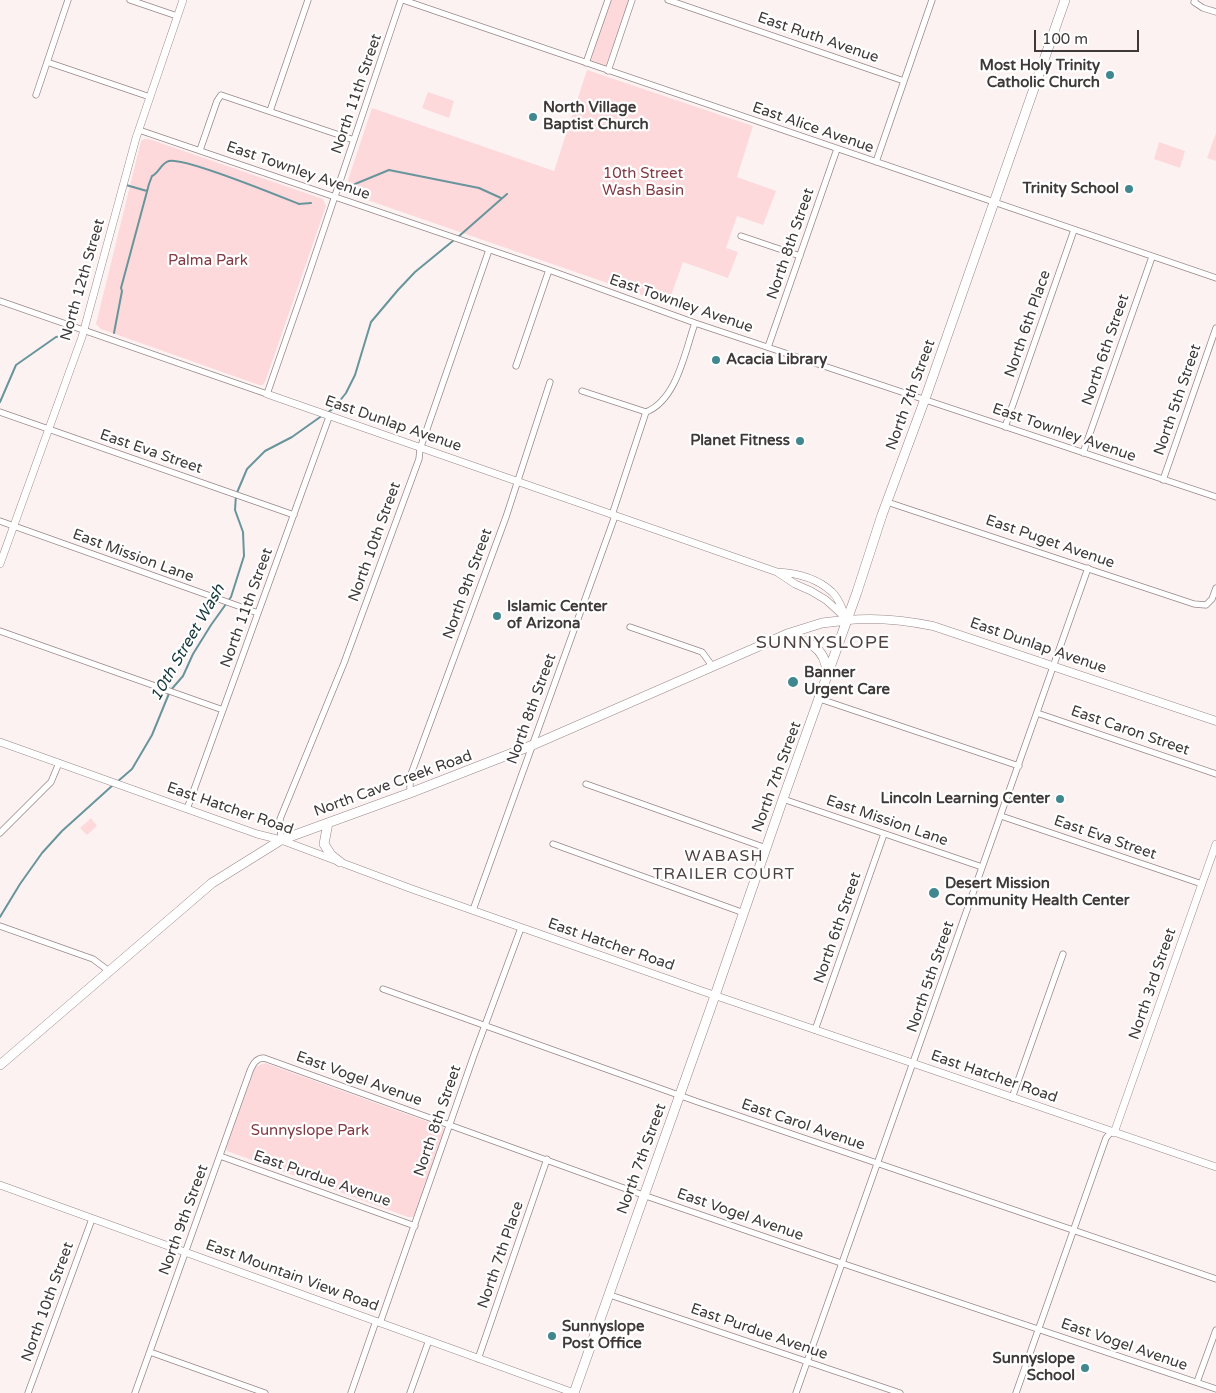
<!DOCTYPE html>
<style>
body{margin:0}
#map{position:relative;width:1216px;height:1393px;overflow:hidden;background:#fdf2f2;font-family:"Varela Round",sans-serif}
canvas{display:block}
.scale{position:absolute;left:1034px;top:30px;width:105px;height:22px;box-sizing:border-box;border:2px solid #40393a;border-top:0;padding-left:6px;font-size:15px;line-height:18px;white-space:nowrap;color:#40393a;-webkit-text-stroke:4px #fff;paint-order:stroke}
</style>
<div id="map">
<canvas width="1216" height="1393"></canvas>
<div class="scale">100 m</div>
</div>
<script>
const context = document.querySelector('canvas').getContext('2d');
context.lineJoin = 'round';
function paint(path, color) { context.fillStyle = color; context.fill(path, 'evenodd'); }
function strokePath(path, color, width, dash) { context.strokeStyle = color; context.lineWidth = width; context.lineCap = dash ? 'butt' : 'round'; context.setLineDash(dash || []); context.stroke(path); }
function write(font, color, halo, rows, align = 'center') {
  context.font = font + ' "Varela Round",sans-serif'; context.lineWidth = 4.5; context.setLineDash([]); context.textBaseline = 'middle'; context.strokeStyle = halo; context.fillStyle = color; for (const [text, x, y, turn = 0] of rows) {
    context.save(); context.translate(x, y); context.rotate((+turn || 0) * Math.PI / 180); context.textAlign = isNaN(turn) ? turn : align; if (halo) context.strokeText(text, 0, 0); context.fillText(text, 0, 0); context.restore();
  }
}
const green = new Path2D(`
 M 611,0 L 629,0 L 606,67 L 590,62 Z
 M 587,70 L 753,126 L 737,177 L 776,191 L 763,225 L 737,216 L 726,248 L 738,252 L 728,278 L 683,262 L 668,304 L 344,192 L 372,108 L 554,171 Z
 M 428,92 L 454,101 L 449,118 L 422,108 Z
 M 1216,133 L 1216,161 L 1207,158 Z
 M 144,139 L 149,139 L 323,199 L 326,206 L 265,382 L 263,385 L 259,385 L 101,329 L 96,324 L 138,153 L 141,141 Z
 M 1159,142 L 1185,151 L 1180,168 L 1154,159 Z
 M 91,818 L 97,826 L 87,835 L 80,828 Z
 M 265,1063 L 442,1127 L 445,1130 L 415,1215 L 413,1217 L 408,1217 L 227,1151 L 226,1147 L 255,1067 Z`);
const stream = new Path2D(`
 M 355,184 L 389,170 L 479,188 L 501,198
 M 126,185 L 147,191
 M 458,237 L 507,194
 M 114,333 L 122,291 L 121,288 L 149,184 L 152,176 C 159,173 161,163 169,161 C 184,157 279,196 299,204 L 311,203
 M 0,402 L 16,365 L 56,337 L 68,335
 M 327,413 L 334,408 L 346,393 L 355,375 L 371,322 L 398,290 L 415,272 L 454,240
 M 117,782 L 132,769 L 152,735 L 170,691 L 183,676 L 193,654 L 211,625 L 231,597 L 244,556 L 243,532 L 235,510 L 236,495 L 247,469 L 265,451 L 292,437 L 323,415
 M 0,917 L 20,884 L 42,853 L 62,831 L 113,785`);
const minor = new Path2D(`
 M 130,0 L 177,16
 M 403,0 L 1216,278
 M 668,0 L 904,81
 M 1195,0 L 1194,2 L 1203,8 L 1216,12
 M 47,62 L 150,97
 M 586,63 L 608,0
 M 608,71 L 632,0
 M 36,95 L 68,0
 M 270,111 L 308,0
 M 139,130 L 549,270 L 695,323 L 1216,497
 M 200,150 L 217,101 L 221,95 L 354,140
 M 876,162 L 932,0
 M 741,236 L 800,256
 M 0,301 L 267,394 L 305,285 L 401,0
 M 768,347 L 837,149
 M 516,366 L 549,270
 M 582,391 L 646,412
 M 0,412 L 294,515
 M 1005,427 L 1074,230
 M 1083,453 L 1152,257
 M 1163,480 L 1216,328
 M 887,502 L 1194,604 L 1206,605 L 1212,599 L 1216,588
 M 612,515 L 646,412 C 677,400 685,351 695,323
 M 0,521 L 258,613
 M 630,627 L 702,652 L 713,667
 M 0,631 L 223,710
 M 820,699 L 1019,766
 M 1037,713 L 1216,774
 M 586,784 L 766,848
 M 410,793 L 410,777 L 506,517 L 550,382
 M 783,799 L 982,867
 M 187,809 L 329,417
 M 1001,816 L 1202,884
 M 0,833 L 51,782 L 59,763
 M 281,840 L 280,819 L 344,663 L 419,459 L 420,449 L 489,250
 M 553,844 L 744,913
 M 473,910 L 615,516
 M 0,926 L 93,959 L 109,971
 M 383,989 L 698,1102 L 1216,1279
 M 815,1030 L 884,834
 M 1012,1098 L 1063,954
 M 220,1156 L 415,1226
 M 610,1295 L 900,1393
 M 380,1323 L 474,1055 L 521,928
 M 150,1352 L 265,1393
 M 478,1359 L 547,1159
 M 1197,1382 L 1216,1330
 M 28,1393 L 92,1219
 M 135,1393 L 250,1071 C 253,1064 256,1058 264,1058 L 643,1195 L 841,1263 L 1216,1389
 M 351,1393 L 376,1321
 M 410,1393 L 429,1340
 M 796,1393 L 1088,568
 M 1016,1393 L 1106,1138 L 1111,1132`);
const tertiary = new Path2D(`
 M 267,394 L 777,572 L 795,584 L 811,591 L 826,600 L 848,620
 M 0,564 L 82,337 L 136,138 L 183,0
 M 777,572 C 797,573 817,578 832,592 C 838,597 842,608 845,615
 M 0,742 L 257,834 L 281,840 L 412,889 L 702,991 L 1216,1167
 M 1114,1133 L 1216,844
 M 0,1185 L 574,1393`);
const secondary = new Path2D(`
 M 848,620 C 877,617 904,620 933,626 L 1216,721`);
const primary = new Path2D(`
 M 781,639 C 806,637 826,647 827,674
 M 328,823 L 324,844 L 331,855 L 340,862
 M 0,1065 L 212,883 L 281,840 L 410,793 L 533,745 L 787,634 L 822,623 L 848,620
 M 574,1393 L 711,1007 L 783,799 L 857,592 L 882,515 L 925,399 L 1065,0`);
const markers = [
 [1110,75,5,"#40878f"],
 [533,117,5,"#40878f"],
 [1129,189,5,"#40878f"],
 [716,360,5,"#40878f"],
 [800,441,5,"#40878f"],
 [497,616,5,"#40878f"],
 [793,682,6,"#40878f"],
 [1060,799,5,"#40878f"],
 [934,893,6,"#40878f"],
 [552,1336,5,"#40878f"],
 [1085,1368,5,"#40878f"]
];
const streetNames = [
 ["East Ruth Avenue",818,38,19],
 ["North 11th Street",357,94,-71],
 ["East Alice Avenue",813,128,19],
 ["East Townley Avenue",298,171,19],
 ["North 8th Street",791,244,-71],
 ["North 12th Street",83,280,-74],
 ["East Townley Avenue",681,304,19],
 ["North 6th Place",1028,324,-71],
 ["North 6th Street",1106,350,-71],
 ["North 7th Street",911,395,-70],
 ["North 5th Street",1178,400,-71],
 ["East Dunlap Avenue",393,424,19],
 ["East Townley Avenue",1064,433,19],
 ["East Eva Street",151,452,19],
 ["North 10th Street",375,542,-70],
 ["East Puget Avenue",1050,542,19],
 ["East Mission Lane",133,556,20],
 ["North 9th Street",468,584,-70],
 ["North 11th Street",247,608,-70],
 ["East Dunlap Avenue",1038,646,19],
 ["North 8th Street",532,709,-70],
 ["East Caron Street",1130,731,19],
 ["North 7th Street",777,777,-70],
 ["North Cave Creek Road",393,784,-20],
 ["East Hatcher Road",230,809,19],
 ["East Mission Lane",887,821,19],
 ["East Eva Street",1105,838,19],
 ["North 6th Street",838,928,-71],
 ["East Hatcher Road",611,945,19],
 ["North 5th Street",931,977,-71],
 ["North 3rd Street",1153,984,-71],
 ["East Hatcher Road",994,1077,19],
 ["East Vogel Avenue",359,1079,20],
 ["North 8th Street",438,1121,-71],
 ["East Carol Avenue",803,1125,19],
 ["North 7th Street",642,1159,-70],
 ["East Purdue Avenue",322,1179,19],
 ["East Vogel Avenue",740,1215,19],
 ["North 9th Street",184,1220,-70],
 ["North 7th Place",501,1255,-71],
 ["East Mountain View Road",292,1276,20],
 ["North 10th Street",48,1302,-70],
 ["East Purdue Avenue",759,1332,19],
 ["East Vogel Avenue",1124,1345,19]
];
const poiNames = [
 ["Most Holy Trinity",1100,66,"right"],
 ["Catholic Church",1100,83,"right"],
 ["North Village",543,108],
 ["Baptist Church",543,125],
 ["Trinity School",1119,189,"right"],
 ["Acacia Library",726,360],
 ["Planet Fitness",790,441,"right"],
 ["Islamic Center",507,607],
 ["of Arizona",507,624],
 ["Banner",804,673],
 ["Urgent Care",804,690],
 ["Lincoln Learning Center",1050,799,"right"],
 ["Desert Mission",945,884],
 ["Community Health Center",945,901],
 ["Sunnyslope",562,1327],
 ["Post Office",562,1344],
 ["Sunnyslope",1075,1359,"right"],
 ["School",1075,1376,"right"]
];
const parkNames = [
 ["10th Street",643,174],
 ["Wash Basin",643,191],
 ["Palma Park",208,261],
 ["Sunnyslope Park",310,1131]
];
const waterNames = [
 ["10th Street Wash",188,643,-60]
];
const neighbourhoodNames = [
 ["WABASH",724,857],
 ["TRAILER COURT",724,875]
];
const quarterNames = [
 ["SUNNYSLOPE",823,643]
];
paint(green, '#fdd9dc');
strokePath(stream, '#68959b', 2);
strokePath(minor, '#988788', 7);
strokePath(tertiary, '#988788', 8);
strokePath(secondary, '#988788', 9);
strokePath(primary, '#988788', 10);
strokePath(minor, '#fff', 5.5);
strokePath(tertiary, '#fff', 7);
strokePath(secondary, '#fff', 8);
strokePath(primary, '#fff', 9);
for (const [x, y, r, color] of markers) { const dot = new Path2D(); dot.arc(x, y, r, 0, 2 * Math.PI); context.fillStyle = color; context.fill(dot); strokePath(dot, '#fff', 2); }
write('15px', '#40393a', '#fff', streetNames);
write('bold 15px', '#40393a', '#fff', poiNames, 'left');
write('15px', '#803943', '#fff', parkNames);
write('italic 16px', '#18393d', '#fff', waterNames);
context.letterSpacing = '1px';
write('16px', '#514243', '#fff', neighbourhoodNames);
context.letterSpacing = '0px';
context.letterSpacing = '1px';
write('18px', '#514243', '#fff', quarterNames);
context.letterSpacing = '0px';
</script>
